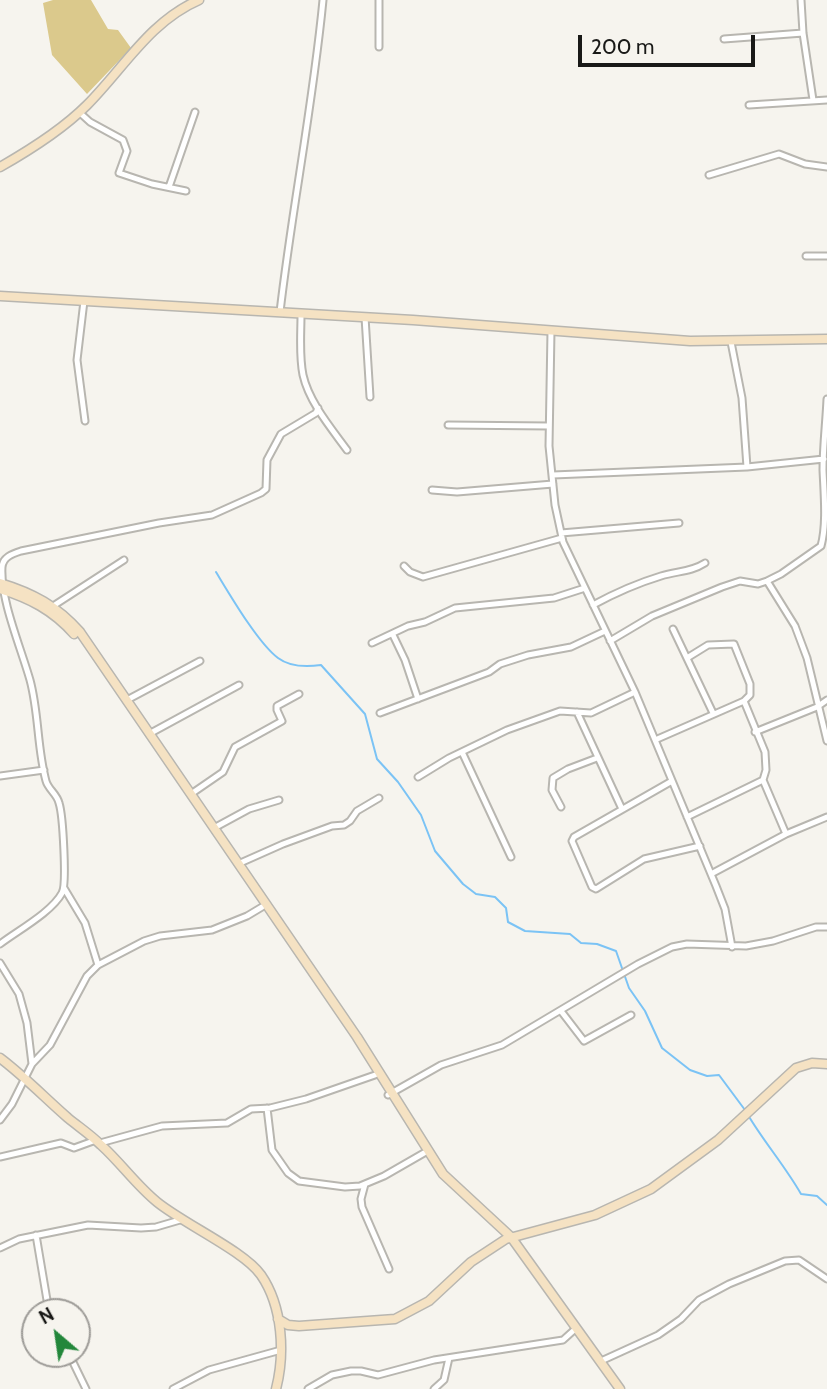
<!DOCTYPE html>
<style>
body{margin:0}
#map{position:relative;width:827px;height:1389px;overflow:hidden;background:#f6f4ee;font-family:Cabin,sans-serif}
canvas{display:block}
.north{position:absolute;left:21px;top:1298px;width:70px;height:70px;box-sizing:border-box;background:#f6f4ee;border:2px solid #9e9c98;border-radius:50%;rotate:331deg;font-size:19px;font-weight:700;line-height:28px;text-align:center;color:#191917}
.north::after{content:'';display:block;margin:auto;width:24px;height:32px;background:#23873b;clip-path:polygon(50% 0,100% 100%,50% 72%,0 100%)}
.scale{position:absolute;left:578px;top:35px;width:177px;height:32px;box-sizing:border-box;border:4px solid #191917;border-top:0;padding-left:9px;font-size:21px;line-height:24px;white-space:nowrap;color:#191917;-webkit-text-stroke:5px #f6f4ee;paint-order:stroke}
</style>
<div id="map">
<canvas width="827" height="1389"></canvas>
<div class="north">N</div>
<div class="scale">200 m</div>
</div>
<script>
const context = document.querySelector('canvas').getContext('2d');
context.lineJoin = 'round';
function paint(path, color) { context.fillStyle = color; context.fill(path, 'evenodd'); }
function strokePath(path, color, width, dash) { context.strokeStyle = color; context.lineWidth = width; context.lineCap = dash ? 'butt' : 'round'; context.setLineDash(dash || []); context.stroke(path); }
const green = new Path2D(`
 M 53,0 L 91,0 L 108,29 L 118,30 L 131,48 L 87,94 L 52,55 L 43,3 Z`);
const stream = new Path2D(`
 M 216,572 C 230,595 258,643 278,658 C 290,667 307,667 321,665 L 365,714 L 377,759 L 398,782 L 421,815 L 435,851 L 463,884 L 476,894 L 495,897 L 506,908 L 508,922 L 525,931 L 570,934 L 581,943 L 597,944 L 616,951 L 629,988 L 645,1011 L 662,1048 L 690,1070 L 707,1076 L 719,1075 L 745,1110
 M 748,1115 C 764,1142 785,1166 801,1194 L 817,1196 L 827,1205`);
const street = new Path2D(`
 M 801,0 L 803,33 L 813,100
 M 724,39 L 803,33
 M 379,47 L 379,0
 M 749,105 L 827,100
 M 79,112 L 90,122 L 123,140 L 127,151 L 119,173 L 152,184 L 186,191
 M 709,175 L 779,154 L 805,164 L 827,167
 M 169,187 L 195,112
 M 806,256 L 827,256
 M 84,301 L 77,360 L 85,421
 M 280,312 C 292,208 313,105 323,0
 M 301,315 C 301,334 299,356 303,375 C 309,402 331,428 347,450
 M 365,317 L 370,397
 M 551,331 L 549,446 L 555,505 L 563,542 L 635,692 L 716,886 L 725,909 L 732,947
 M 731,342 L 742,398 L 747,467
 M 448,425 L 549,426
 M 553,475 L 747,467 L 824,459
 M 432,490 L 457,492 L 553,484
 M 561,533 L 679,523
 M 404,566 L 410,572 L 423,577 L 562,538
 M 767,581 L 795,626 L 807,658 L 827,741
 M 593,605 C 615,593 638,583 661,576 C 677,571 691,572 705,563
 M 50,608 L 124,560
 M 673,629 L 713,713
 M 393,635 L 405,660 L 418,699
 M 610,641 L 652,616 L 722,587 L 740,581 L 758,584 L 767,581 L 781,574 L 821,546 C 827,524 824,494 823,470 C 823,446 826,422 827,399
 M 372,643 L 408,626 L 425,622 L 455,608 L 554,598 L 585,588
 M 127,700 L 200,661
 M 744,701 L 765,752 L 766,770 L 763,780 L 786,834
 M 577,712 L 622,809
 M 380,713 L 489,672 L 500,664 L 528,655 L 571,647 L 605,631
 M 755,732 L 817,707 L 827,700
 M 149,734 L 239,685
 M 655,740 L 744,701 L 750,695 L 750,684 L 734,644 L 708,645 L 687,658
 M 462,752 L 511,857
 M 0,776 L 44,770
 M 418,777 L 449,758 L 507,730 L 560,711 L 591,713 L 635,692
 M 672,781 L 574,837 L 572,841 L 592,887 L 596,889 L 644,859 L 700,846
 M 191,794 L 223,772 L 235,747 L 282,721 L 277,710 L 277,706 L 299,694
 M 561,807 L 552,790 L 553,778 L 568,769 L 597,758
 M 687,817 L 763,780
 M 214,828 L 249,809 L 279,800
 M 238,864 L 283,844 L 332,826 L 344,825 L 350,821 L 357,811 L 379,798
 M 711,874 L 786,834 L 827,817
 M 64,888 L 85,923 L 98,965
 M 0,944 C 17,931 52,912 62,893 C 67,885 63,815 59,803 C 57,794 48,789 46,781 C 37,748 39,713 30,680 C 21,648 0,599 2,567 C 3,557 12,554 21,551 L 159,523 L 212,515 L 261,493 L 266,489 L 267,460 L 281,434 L 316,413 L 318,408
 M 0,963 L 19,994 L 27,1023 L 32,1064 L 12,1104 L 0,1120
 M 561,1011 L 584,1041 L 631,1015
 M 32,1064 L 50,1045 L 87,976 L 98,965 L 144,941 L 160,936 L 212,930 L 247,916 L 262,907
 M 388,1095 L 441,1065 L 502,1045 L 638,964 L 672,947 L 687,944 L 746,946 L 773,941 L 816,927 L 827,927
 M 267,1108 L 272,1150 L 288,1173 L 299,1181 L 345,1187 L 360,1186 L 384,1176 L 424,1153
 M 100,1143 L 162,1126 L 227,1123 L 251,1109 L 270,1108 L 306,1099 L 375,1075
 M 0,1157 L 61,1143 L 74,1148 L 96,1140
 M 365,1184 L 361,1199 L 362,1207 L 389,1269
 M 36,1235 L 49,1312
 M 0,1248 L 19,1239 L 88,1225 L 141,1228 L 156,1227 L 180,1220
 M 69,1354 L 86,1389
 M 601,1361 L 658,1335 L 681,1319 L 699,1300 L 729,1284 L 785,1261 L 799,1260 L 827,1279
 M 173,1389 L 209,1370 L 281,1350
 M 308,1389 L 332,1375 L 351,1371 L 361,1371 L 378,1375 L 434,1360 L 563,1340 L 573,1331
 M 434,1389 L 444,1380 L 449,1358`);
const secondary = new Path2D(`
 M 0,167 C 30,150 62,130 87,105 C 123,69 150,21 199,0
 M 0,296 L 413,320 L 690,341 L 827,339
 M 0,583 C 33,593 57,606 80,632 L 357,1037 L 443,1174 L 511,1237 L 620,1389
 M 0,589 C 29,598 53,610 74,634
 M 0,1058 C 24,1076 45,1098 68,1118 C 79,1127 91,1135 101,1145 C 121,1163 136,1185 157,1202 C 184,1224 244,1251 261,1275 C 283,1307 285,1354 276,1389
 M 278,1319 L 288,1325 L 299,1326 L 395,1319 L 429,1301 L 471,1262 L 506,1239 L 595,1215 L 651,1189 L 718,1140 L 796,1068 L 812,1063 L 827,1064`);
paint(green, '#dbc98c');
strokePath(stream, '#7bc3f5', 2);
strokePath(street, '#b8b6b0', 9);
strokePath(secondary, '#b8b6b0', 11);
strokePath(street, '#fff', 5);
strokePath(secondary, '#f5e2c3', 8);
</script>
